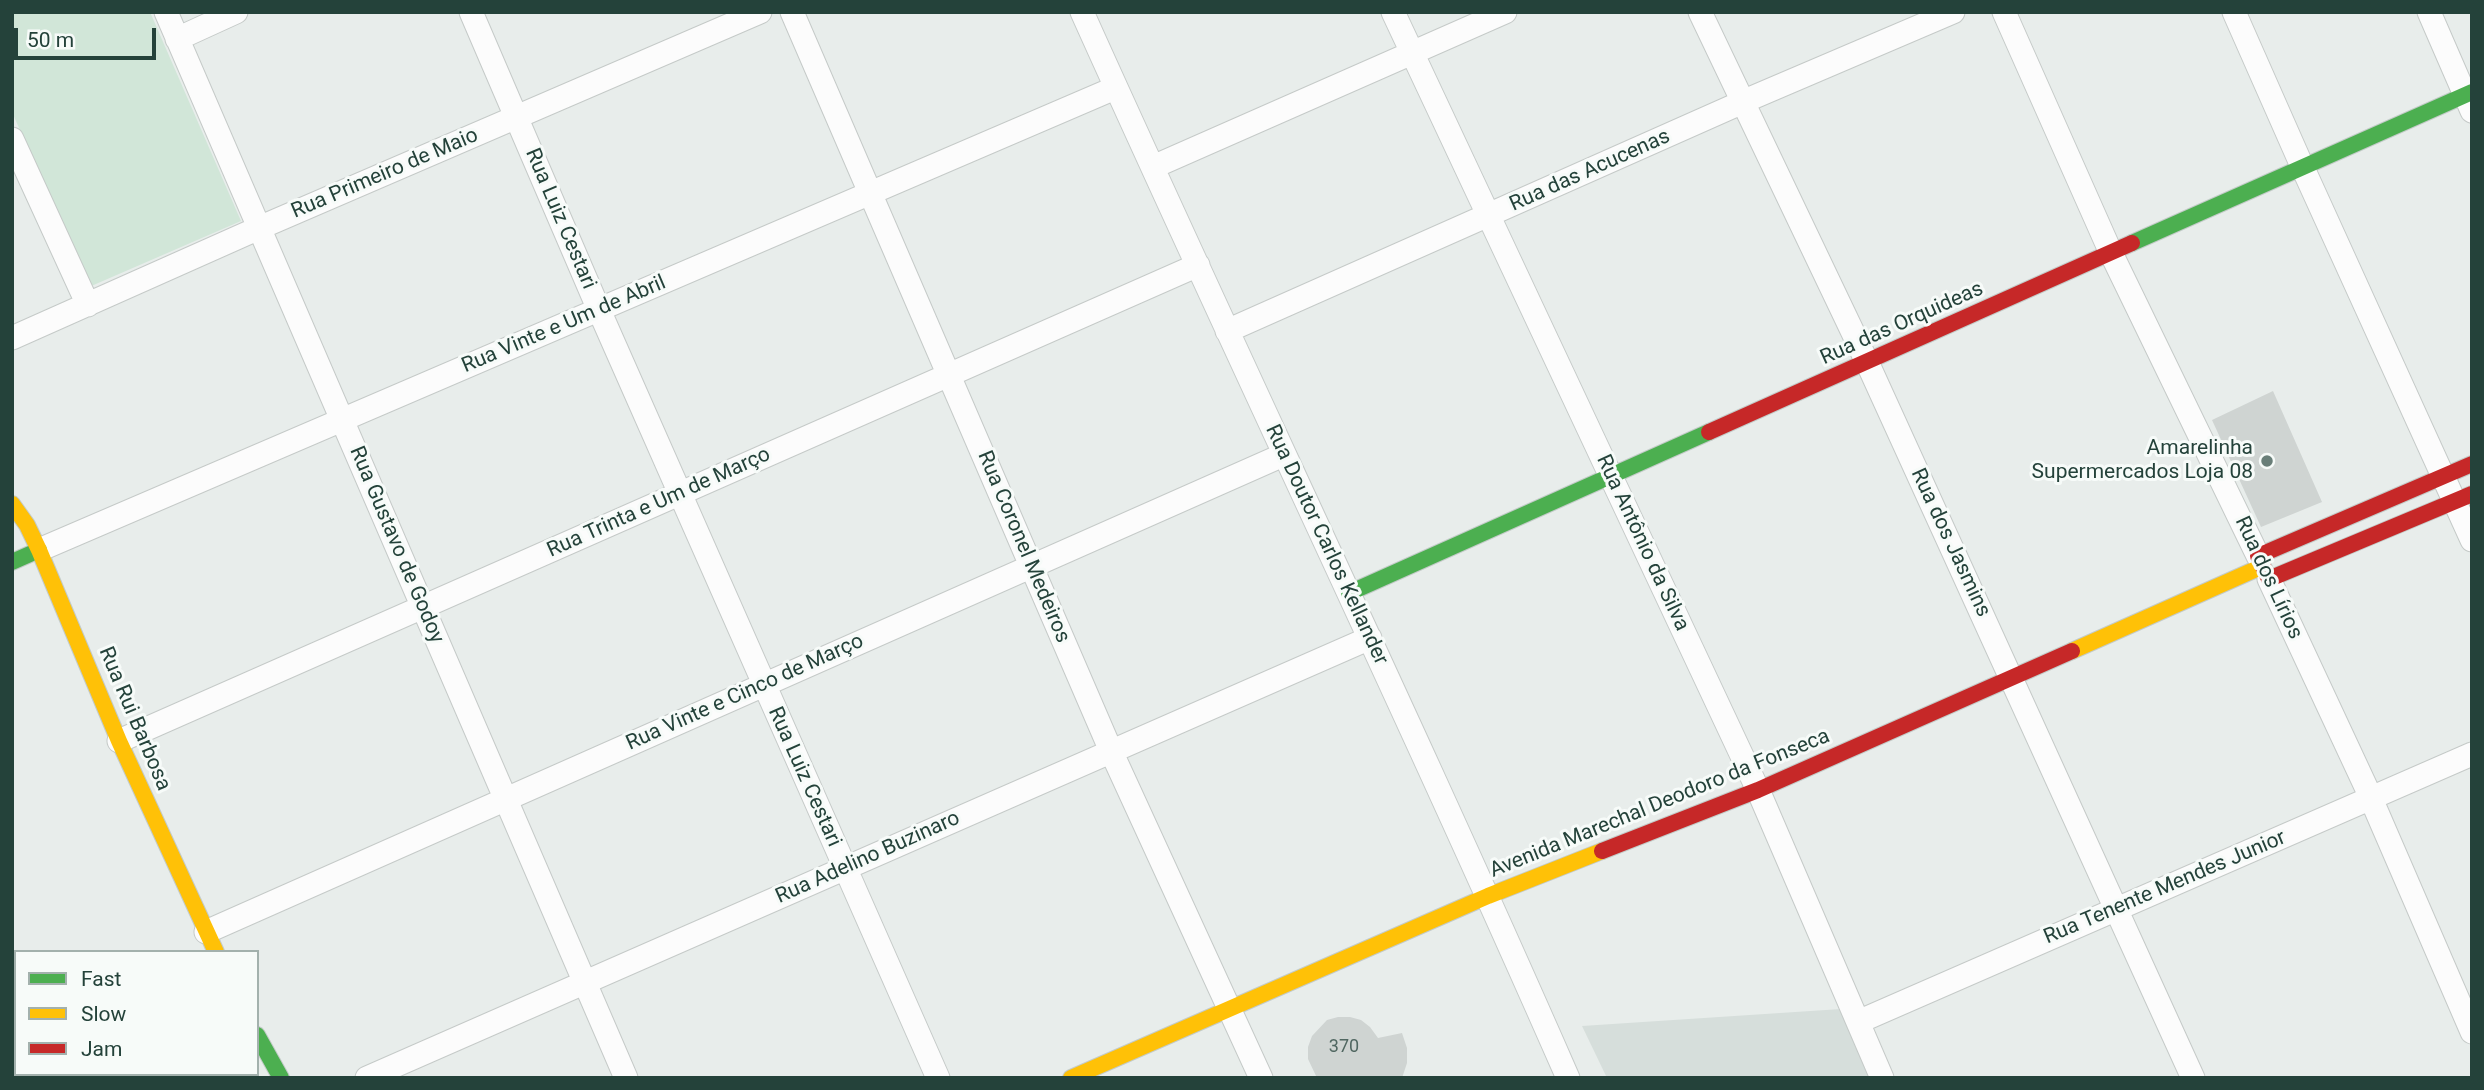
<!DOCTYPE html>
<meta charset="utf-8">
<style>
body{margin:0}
#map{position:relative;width:2484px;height:1090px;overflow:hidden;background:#e8edeb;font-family:Roboto,sans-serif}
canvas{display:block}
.frame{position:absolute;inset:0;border:14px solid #24423a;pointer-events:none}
.legend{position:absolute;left:14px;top:950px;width:245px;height:126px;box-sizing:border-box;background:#f7fbf9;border:2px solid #a3b1ad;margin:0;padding:9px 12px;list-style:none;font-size:21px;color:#24423a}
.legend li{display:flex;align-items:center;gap:14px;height:35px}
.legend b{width:35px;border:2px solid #a3b1ad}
.scale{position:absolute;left:14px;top:28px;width:142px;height:32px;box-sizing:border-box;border:4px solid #24423a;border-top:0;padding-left:9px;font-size:21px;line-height:24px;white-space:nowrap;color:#24423a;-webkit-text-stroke:5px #f7fbf9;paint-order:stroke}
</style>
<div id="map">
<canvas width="2484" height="1090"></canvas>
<div class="frame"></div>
<ul class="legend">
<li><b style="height:9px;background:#4caf50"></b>Fast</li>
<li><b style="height:9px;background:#ffc107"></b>Slow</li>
<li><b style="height:9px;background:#c62828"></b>Jam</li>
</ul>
<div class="scale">50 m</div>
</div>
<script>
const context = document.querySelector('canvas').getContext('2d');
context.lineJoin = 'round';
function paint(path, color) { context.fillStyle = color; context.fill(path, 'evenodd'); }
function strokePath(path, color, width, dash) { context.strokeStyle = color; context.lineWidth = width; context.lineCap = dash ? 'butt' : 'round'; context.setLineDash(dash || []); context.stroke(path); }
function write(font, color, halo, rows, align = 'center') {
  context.font = font + ' Roboto,sans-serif'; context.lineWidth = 6; context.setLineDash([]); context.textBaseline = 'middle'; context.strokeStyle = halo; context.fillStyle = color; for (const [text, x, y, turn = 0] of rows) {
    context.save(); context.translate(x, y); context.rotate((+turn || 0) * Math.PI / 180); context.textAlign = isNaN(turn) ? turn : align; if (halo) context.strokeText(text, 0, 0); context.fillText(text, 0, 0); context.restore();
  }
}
const built = new Path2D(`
 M 1841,1009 L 1872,1078 L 1607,1078 L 1582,1026 Z`);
const green = new Path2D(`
 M 12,12 L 150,12 L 241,221 L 89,287 L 12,112 Z`);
const building = new Path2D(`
 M 2273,391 L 2322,502 L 2261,527 L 2212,420 Z
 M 1338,1017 L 1350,1017 L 1361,1020 L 1370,1027 L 1378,1038 L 1402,1033 L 1407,1048 L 1407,1063 L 1402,1078 L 1317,1078 L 1308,1059 L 1308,1047 L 1312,1036 L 1327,1020 Z`);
const street = new Path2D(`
 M 166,12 L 626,1078
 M 471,12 L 599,310 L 938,1078
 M 792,12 L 1111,751 L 1261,1078
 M 1082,12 C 1242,368 1411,720 1568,1078
 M 1393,12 L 1758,790 L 1882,1078
 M 1700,12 L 1867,362 L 2193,1078
 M 2004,12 L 2111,253 L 2258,556
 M 2234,12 L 2302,166 L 2472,540
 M 2429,12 L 2472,111
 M 177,39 L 236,12
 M 12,139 L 88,305
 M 1153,167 L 1505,12
 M 1227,331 L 1754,97 L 1953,12
 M 12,338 L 259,228 L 760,12
 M 39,550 L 1115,88
 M 2269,579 L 2366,787 L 2472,1032
 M 119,741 L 1198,265
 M 206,932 L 1283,455
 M 1858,1022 L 2472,754
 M 367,1078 L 1370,638`);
const fast = new Path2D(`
 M 2132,243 L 2472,92
 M 12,562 L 39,550
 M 1349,593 L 1709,432
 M 257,1035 L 281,1078`);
const slow = new Path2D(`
 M 12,504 L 27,525 L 39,550 L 119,741 L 216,952
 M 2072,651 L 2263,566
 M 1071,1078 L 1488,896 L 1602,851`);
const jam = new Path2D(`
 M 1709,432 L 2132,243
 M 2472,464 L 2258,556 L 2269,579 L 2472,494
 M 1602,851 L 1758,790 L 2072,651`);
const markers = [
 [2267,461,7,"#697e78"]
];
const numberNames = [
 ["370",1344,1047]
];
const streetNames = [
 ["Rua das Acucenas",1590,171,-24],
 ["Rua Primeiro de Maio",385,174,-23],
 ["Rua Luiz Cestari",560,219,67],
 ["Rua das Orquideas",1902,324,-24],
 ["Rua Vinte e Um de Abril",564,325,-23],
 ["Rua Trinta e Um de Março",659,503,-24],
 ["Rua Antônio da Silva",1642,543,65],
 ["Rua dos Jasmins",1950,543,65],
 ["Rua Gustavo de Godoy",396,545,67],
 ["Rua Doutor Carlos Kellander",1326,545,65],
 ["Rua Coronel Medeiros",1023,547,67],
 ["Rua dos Lírios",2268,578,65],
 ["Rua Vinte e Cinco de Março",745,693,-24],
 ["Rua Rui Barbosa",134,719,67],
 ["Rua Luiz Cestari",804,777,66],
 ["Avenida Marechal Deodoro da Fonseca",1660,804,-22],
 ["Rua Adelino Buzinaro",868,858,-24],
 ["Rua Tenente Mendes Junior",2165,888,-23]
];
const poiNames = [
 ["Amarelinha",2253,449],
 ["Supermercados Loja 08",2253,473]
];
paint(built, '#d6dedb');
paint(green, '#d1e6d8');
paint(building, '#cfd4d2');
strokePath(street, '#c5cac8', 25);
strokePath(fast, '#c3cbc8', 18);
strokePath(slow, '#c3cbc8', 18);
strokePath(jam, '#c3cbc8', 18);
strokePath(street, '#fcfcfc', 23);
strokePath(fast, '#4caf50', 16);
strokePath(slow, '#ffc107', 16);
strokePath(jam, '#c62828', 16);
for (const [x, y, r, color] of markers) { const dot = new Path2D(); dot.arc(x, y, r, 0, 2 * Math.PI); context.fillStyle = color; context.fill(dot); strokePath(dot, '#f7fbf9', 2.5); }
write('18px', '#506761', null, numberNames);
write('21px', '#24423a', '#f7fbf9', streetNames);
write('21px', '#24423a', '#f7fbf9', poiNames, 'right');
</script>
